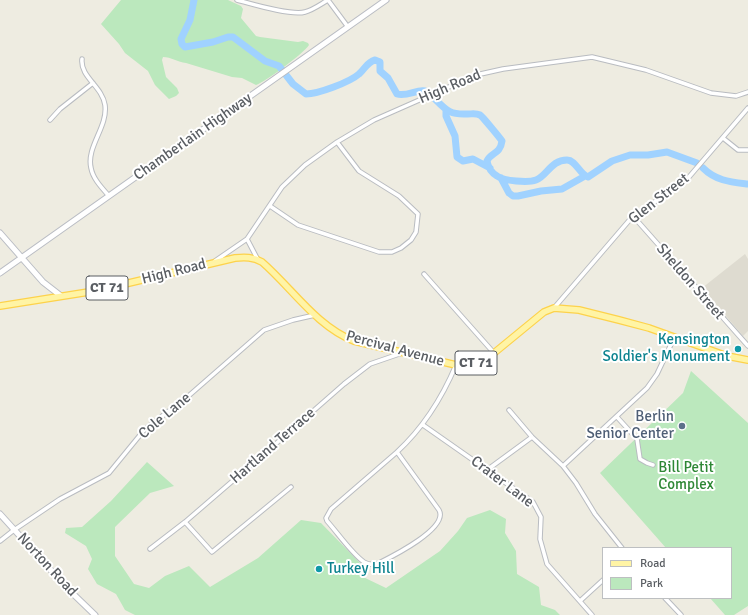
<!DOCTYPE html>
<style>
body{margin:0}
#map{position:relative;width:748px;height:615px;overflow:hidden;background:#eeece1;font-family:Signika,sans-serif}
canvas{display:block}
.legend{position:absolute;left:602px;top:547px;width:130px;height:52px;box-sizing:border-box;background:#fff;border:1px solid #bdbfc1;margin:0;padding:5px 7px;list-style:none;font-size:12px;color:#5a5e63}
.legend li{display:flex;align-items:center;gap:8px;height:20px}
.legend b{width:20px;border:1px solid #bdbfc1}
</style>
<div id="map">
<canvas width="748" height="615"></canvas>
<ul class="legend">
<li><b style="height:5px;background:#fff4a5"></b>Road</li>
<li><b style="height:11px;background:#bbe8bd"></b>Park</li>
</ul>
</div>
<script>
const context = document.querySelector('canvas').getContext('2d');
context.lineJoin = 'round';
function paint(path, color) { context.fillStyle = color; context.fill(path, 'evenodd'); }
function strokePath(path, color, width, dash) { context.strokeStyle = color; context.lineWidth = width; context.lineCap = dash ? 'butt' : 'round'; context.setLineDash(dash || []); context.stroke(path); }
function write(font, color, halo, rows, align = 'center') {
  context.font = font + ' Signika,sans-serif'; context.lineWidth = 4; context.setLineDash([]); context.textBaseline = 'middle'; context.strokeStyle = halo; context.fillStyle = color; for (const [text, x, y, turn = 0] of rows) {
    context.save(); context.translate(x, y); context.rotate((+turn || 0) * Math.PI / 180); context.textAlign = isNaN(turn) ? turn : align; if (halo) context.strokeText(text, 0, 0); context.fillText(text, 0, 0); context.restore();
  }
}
const education = new Path2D(`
 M 745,254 L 748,259 L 748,331 L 743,336 L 702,288 Z`);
const green = new Path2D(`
 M 121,0 L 228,0 L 241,6 L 243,9 L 241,18 L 256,36 L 260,37 L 298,42 L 303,41 L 308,43 L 309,45 C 303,54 265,82 256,85 L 242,78 L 232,77 L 186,63 C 178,62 171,57 163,57 L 162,60 L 166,77 L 177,88 L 179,93 L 176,96 L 169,99 L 155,85 L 148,71 L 125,53 L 119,44 L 101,24 Z
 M 691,371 L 748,423 L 748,606 L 734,615 L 725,615 L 710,598 L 731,598 L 731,548 L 666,548 L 600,473 L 683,393 Z
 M 147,462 L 174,486 L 150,493 L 115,527 L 115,556 L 134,584 L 149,588 L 165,576 L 189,566 L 210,587 L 258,558 L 301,520 L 321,523 L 364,567 L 361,576 L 386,588 L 440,551 L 458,531 L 467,518 L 490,510 L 506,519 L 505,533 L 516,551 L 517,574 L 539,587 L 541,605 L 555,610 L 560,615 L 135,615 L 125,610 L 116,594 L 97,584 L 88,569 L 92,559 L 86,546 L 65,533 L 66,528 L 82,527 L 111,501 Z`);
const river = new Path2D(`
 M 194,0 L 190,20 L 181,39 L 182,44 L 185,47 L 213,42 L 228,37 L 233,37 L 265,61 L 279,66 L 293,84 L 306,94 C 318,94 350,82 359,74 C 365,69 367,62 375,60 L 380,62 L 380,71 L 388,78 L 397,94 C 407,97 417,89 425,91
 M 435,99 C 447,111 450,115 468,114 C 472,114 476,113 480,115 C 482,116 500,138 502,141 C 500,155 491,152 487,161 C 488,167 492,173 497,176 C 504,181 528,183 536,180 C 547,176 551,160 567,160 C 576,160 579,174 588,177 L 612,161 L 630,155 L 648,155 L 667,152 L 697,163
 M 446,110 L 446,116 L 455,136 L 457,157 L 463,161 L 473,159 L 490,168
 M 703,168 C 716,181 731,182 748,184
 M 501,178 L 509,193 L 513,196 L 518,196 L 541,191 L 562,189 L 585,176`);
const street = new Path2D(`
 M 237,0 C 252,4 291,16 305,12 C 313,10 321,4 328,0
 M 328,0 L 348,27
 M 82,59 C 80,77 102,86 105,105 C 108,127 86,147 91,168 C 93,179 102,188 109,196
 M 50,120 L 60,109 L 93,83
 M 723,138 L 738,150 L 748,150
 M 270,206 L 298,225 L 379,252 L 392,252 L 401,248 L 411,240 L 416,232 L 418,214 L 399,196 L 359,171 L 337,142
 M 633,216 L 748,346
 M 247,239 L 258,260
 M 215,261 L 247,239 L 282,187 L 305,165 L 337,142 L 374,120 L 476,75 L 503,69 L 592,57 L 646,70 L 711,93 L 736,96 L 748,92
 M 424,274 L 494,353
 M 554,308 L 633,216 L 676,188 L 689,177 L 748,108
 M 509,410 L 532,437 L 563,466 L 576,483 L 595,514 L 622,548
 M 617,417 L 637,439 L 640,459 L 647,463 L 653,465
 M 423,425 L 533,502 L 541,517 L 540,539 L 547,564 L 592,615
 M 397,452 L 439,510 C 449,528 393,556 379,563 C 374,565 369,565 364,562 C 352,554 337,532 327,521 L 326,518 L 331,509 Z
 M 397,452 C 423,428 442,398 456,365
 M 563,466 L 647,388 L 657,374 L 674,338
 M 487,470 L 532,437
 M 185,522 L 212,552 L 291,487
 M 0,541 L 14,530 L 60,499 L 109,473 L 145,429 L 185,399 L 264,330 L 293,320 L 315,315
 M 150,549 L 185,522 L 279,441 L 344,384 L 370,364 L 402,353
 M 665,598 L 681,615
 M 580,601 L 603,580`);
const secondary = new Path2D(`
 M 0,233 L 43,282 L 61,296
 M 0,273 L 386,0
 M 0,514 L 68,589 L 95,615`);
const primary = new Path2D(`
 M 0,306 L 95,291 L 235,258 C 245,257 253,257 262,262 C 292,288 316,326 354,341 L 456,365 L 475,364 L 494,353 L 544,312 L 554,308 L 579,310 L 619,320 L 649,328 L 727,356 L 748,360`);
const markers = [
 [738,349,4,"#0f9aa8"],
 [682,426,4,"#5c6f8a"],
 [319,569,4,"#0f9aa8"]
];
const shields = [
 [107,288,42],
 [476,363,42]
];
const shieldNames = [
 ["CT 71",107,288],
 ["CT 71",476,363]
];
const streetNames = [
 ["High Road",450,87,-23],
 ["Chamberlain Highway",193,137,-35],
 ["Glen Street",659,199,-38],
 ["High Road",174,272,-14],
 ["Sheldon Street",690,282,49],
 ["Percival Avenue",395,349,15],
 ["Cole Lane",165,416,-40],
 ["Hartland Terrace",273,446,-41],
 ["Crater Lane",502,482,37],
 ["Norton Road",47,565,47]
];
const cultureNames = [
 ["Kensington",730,340],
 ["Soldier's Monument",730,357],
 ["Turkey Hill",327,569,"left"]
];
const serviceNames = [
 ["Berlin",674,417],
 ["Senior Center",674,434]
];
const parkNames = [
 ["Bill Petit",686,468],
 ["Complex",686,485]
];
paint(education, '#dedbd0');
paint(green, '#bbe8bd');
strokePath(river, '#a0d2ff', 7);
strokePath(street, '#b9bcc1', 5.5);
strokePath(secondary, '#babdc4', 7);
strokePath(primary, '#fdd24b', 8);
strokePath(street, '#fff', 3.5);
strokePath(secondary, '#fff', 5);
strokePath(primary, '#fff4a5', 5.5);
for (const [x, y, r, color] of markers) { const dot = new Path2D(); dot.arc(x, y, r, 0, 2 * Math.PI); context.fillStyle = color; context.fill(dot); strokePath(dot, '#fff', 1.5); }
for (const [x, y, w] of shields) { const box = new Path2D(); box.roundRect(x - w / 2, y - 12, w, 24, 3); context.fillStyle = '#fff'; context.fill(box); strokePath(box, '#5a5e63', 1); }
write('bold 14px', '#5a5e63', null, shieldNames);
write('15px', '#5a5e63', '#fff', streetNames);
write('15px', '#0d838f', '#fff', cultureNames, 'right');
write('15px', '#4e5e75', '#fff', serviceNames, 'right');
write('15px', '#2e8735', '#fff', parkNames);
</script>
